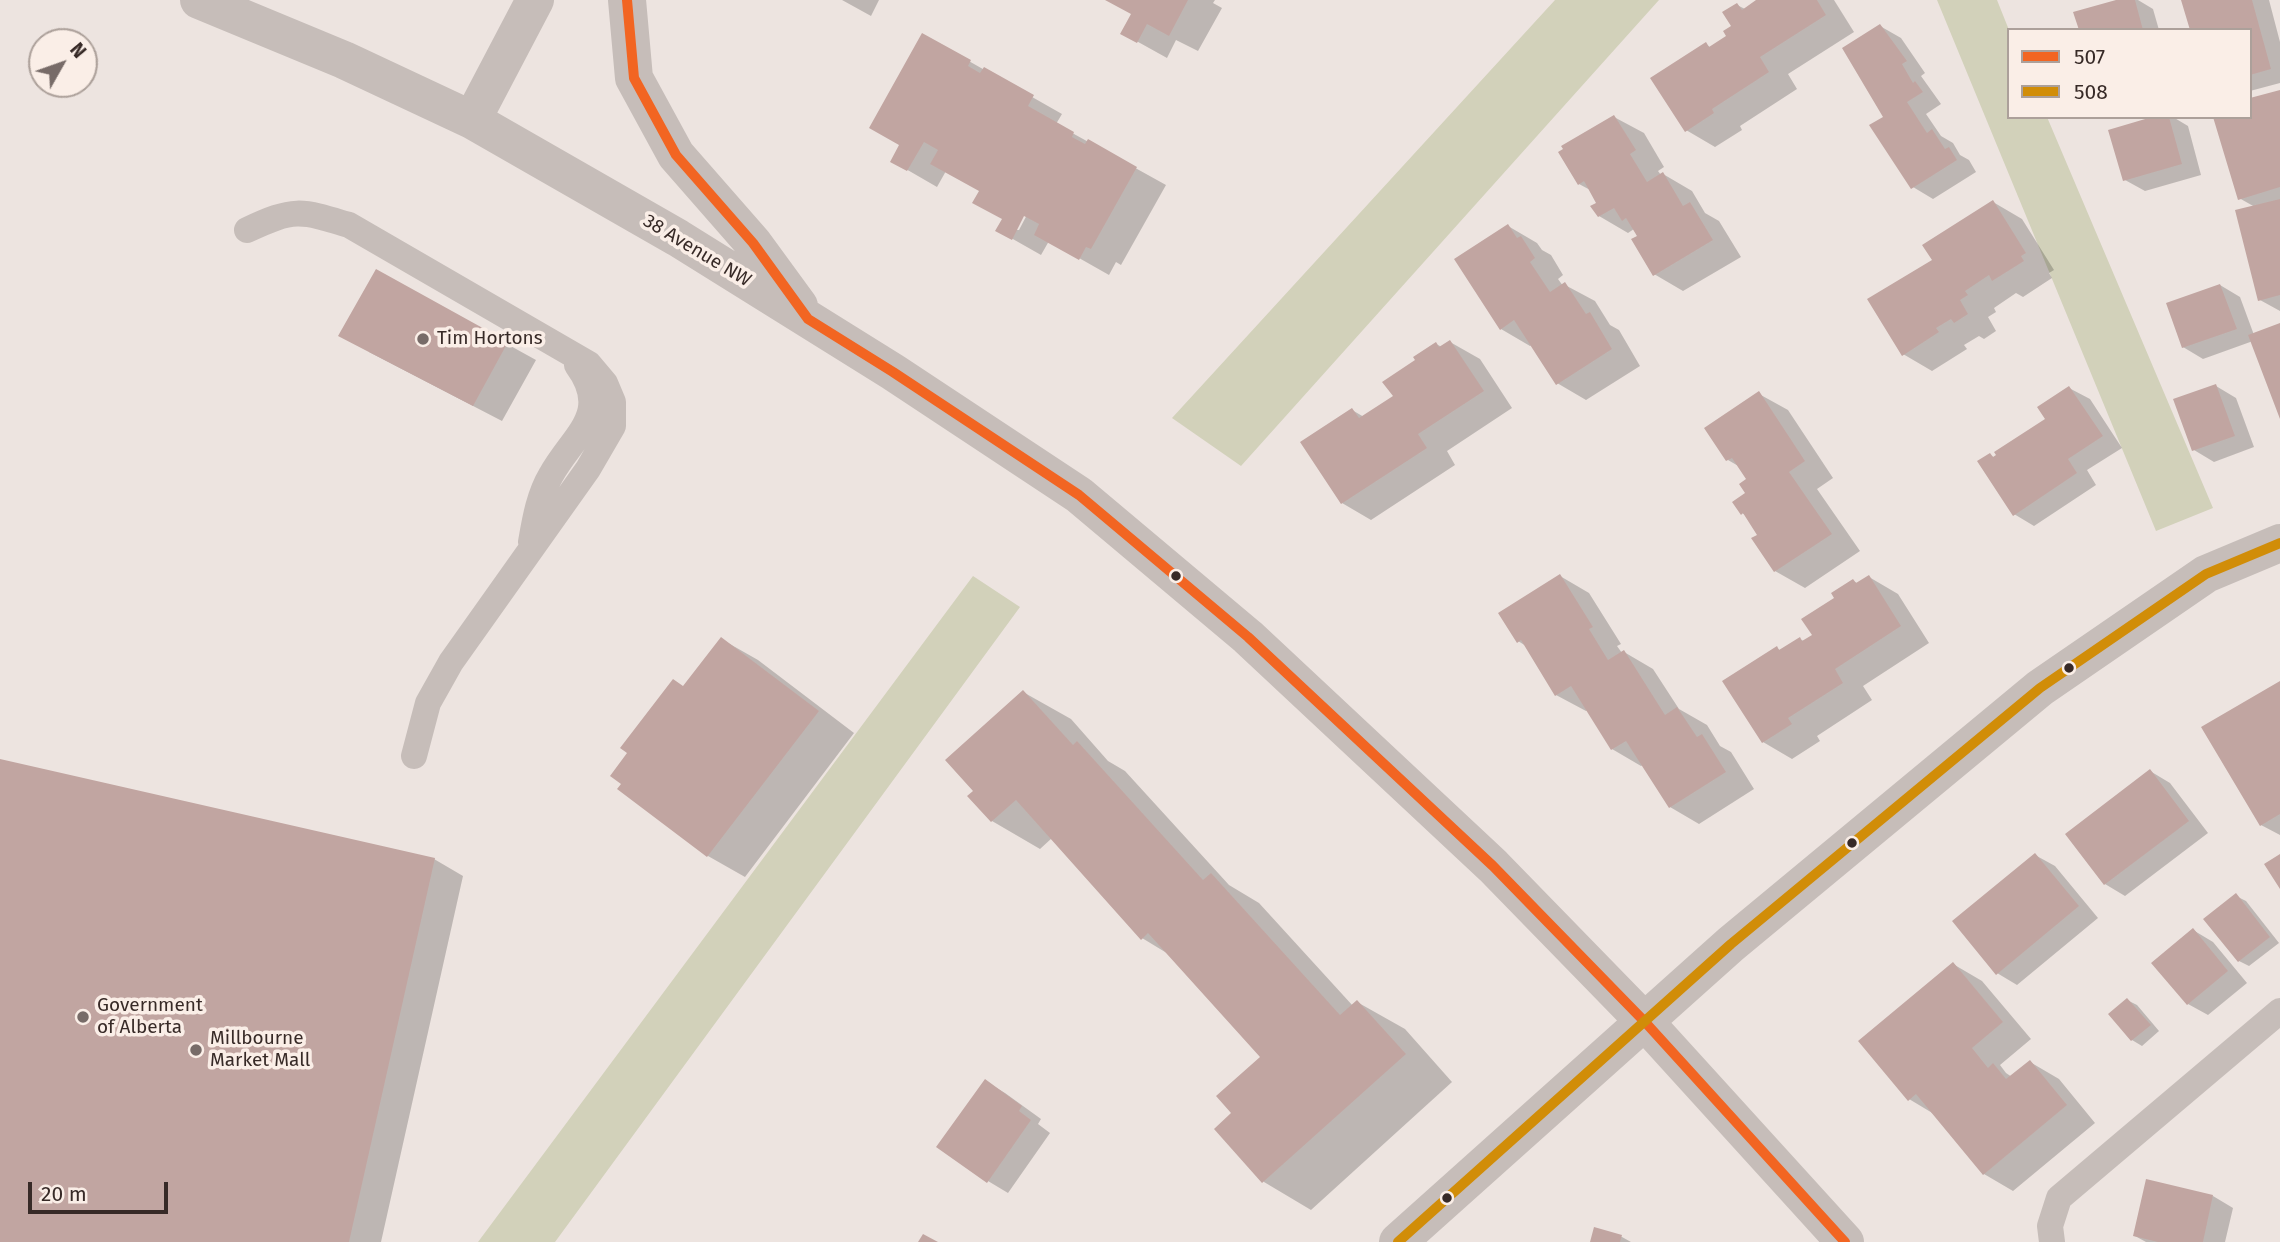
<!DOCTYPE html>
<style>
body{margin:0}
#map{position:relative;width:2280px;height:1242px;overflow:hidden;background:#ede4e0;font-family:"Fira Sans",sans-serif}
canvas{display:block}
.legend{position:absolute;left:2007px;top:28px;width:245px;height:91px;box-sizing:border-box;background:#faeee7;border:2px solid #aca09a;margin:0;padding:9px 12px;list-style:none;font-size:21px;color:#372a27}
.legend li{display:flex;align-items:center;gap:14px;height:35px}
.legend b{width:35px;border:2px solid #aca09a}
.north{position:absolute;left:28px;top:28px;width:70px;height:70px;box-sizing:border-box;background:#faeee7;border:2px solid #aca09a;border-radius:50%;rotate:50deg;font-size:19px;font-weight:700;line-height:28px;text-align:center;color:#372a27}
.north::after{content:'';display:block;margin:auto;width:24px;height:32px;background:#776b68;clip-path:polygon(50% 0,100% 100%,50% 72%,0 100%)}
.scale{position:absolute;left:28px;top:1182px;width:140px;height:32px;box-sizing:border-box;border:4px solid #372a27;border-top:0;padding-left:9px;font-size:21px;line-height:24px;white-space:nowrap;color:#372a27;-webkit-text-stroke:5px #faeee7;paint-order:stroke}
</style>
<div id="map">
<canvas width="2280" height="1242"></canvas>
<ul class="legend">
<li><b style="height:9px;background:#f26522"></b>507</li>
<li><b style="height:9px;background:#d18d08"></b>508</li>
</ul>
<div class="north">N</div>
<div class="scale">20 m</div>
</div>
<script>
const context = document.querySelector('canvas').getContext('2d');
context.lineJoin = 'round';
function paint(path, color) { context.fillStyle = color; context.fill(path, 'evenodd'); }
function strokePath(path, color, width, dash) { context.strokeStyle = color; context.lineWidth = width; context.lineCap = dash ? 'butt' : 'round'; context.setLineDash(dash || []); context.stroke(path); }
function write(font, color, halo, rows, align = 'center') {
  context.font = font + ' "Fira Sans",sans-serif'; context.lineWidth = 7; context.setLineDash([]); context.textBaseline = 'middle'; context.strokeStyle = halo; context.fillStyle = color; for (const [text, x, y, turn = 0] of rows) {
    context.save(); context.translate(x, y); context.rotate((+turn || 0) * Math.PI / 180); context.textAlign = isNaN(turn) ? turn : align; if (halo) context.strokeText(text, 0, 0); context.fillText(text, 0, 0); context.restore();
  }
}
const green = new Path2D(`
 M 1555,0 L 1659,0 L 1241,466 L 1172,418 Z
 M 1937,0 L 1997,0 L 2009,30 L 2009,117 L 2047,117 L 2213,508 L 2156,531 Z
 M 973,576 L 1020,607 L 555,1242 L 478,1242 Z`);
const shadow = new Path2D(`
 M 842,0 L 879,0 L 871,16 Z
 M 1107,0 L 1215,0 L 1213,3 L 1222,8 L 1198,51 L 1176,40 L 1167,58 L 1122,33 L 1133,14 Z
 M 1759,0 L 1834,0 L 1854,32 L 1788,74 L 1797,89 L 1740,126 L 1742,130 L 1715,147 L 1686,130 L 1706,44 L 1711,48 L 1728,37 L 1734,27 L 1737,5 L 1745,9 Z
 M 2123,0 L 2138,0 L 2153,9 L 2159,30 L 2080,30 Z
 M 2183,0 L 2269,0 L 2280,42 L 2280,83 L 2250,91 L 2250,30 Z
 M 1880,26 L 1901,38 L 1925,73 L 1921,76 L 1941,104 L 1926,114 L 1941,136 L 1953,143 L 1960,155 L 1969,160 L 1976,172 L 1933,199 L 1913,187 L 1886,117 Z
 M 923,35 L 1062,114 L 1056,124 L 1166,185 L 1121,265 L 1116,262 L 1109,275 L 1049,241 L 1041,255 L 997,230 L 1003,219 L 981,191 L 946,171 L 937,187 L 892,161 L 901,145 ZM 1027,208 L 1030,209 L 1019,230 L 1015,230 Z
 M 2280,91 L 2280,311 L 2260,300 L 2255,207 L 2239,198 L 2250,117 Z
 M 1614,117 L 1644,133 L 1664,167 L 1658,171 L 1661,175 L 1663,174 L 1692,191 L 1705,213 L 1719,221 L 1741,257 L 1683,291 L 1654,274 L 1634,229 L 1628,233 L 1599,216 L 1599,203 L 1592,191 L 1579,184 Z
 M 2158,117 L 2173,117 L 2188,126 L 2201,175 L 2145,191 L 2125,180 Z
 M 1993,202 L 2022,219 L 2054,270 L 2049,273 L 2052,278 L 2023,297 L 2016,293 L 1994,308 L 1996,312 L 1988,317 L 1996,331 L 1984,339 L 1979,336 L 1964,345 L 1967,349 L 1932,371 L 1903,354 L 1934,260 Z
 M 1508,226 L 1537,243 L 1542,250 L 1551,255 L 1563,275 L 1558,279 L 1563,286 L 1565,285 L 1595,301 L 1610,325 L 1619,330 L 1640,366 L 1586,400 L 1557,383 L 1532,345 L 1530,346 L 1501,329 Z
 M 2220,285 L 2240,297 L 2254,335 L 2280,325 L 2280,415 L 2253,341 L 2203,359 L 2183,347 Z
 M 1450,342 L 1480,359 L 1512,408 L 1447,451 L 1455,465 L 1371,520 L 1342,503 L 1352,410 L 1364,417 L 1395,396 L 1418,361 L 1436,344 L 1442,347 Z
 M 507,344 L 536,360 L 502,421 L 369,352 Z
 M 2216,386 L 2236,398 L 2254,447 L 2214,462 L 2194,450 Z
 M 2069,388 L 2090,399 L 2122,448 L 2087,470 L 2096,485 L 2034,526 L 2014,514 L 1990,455 L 1995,458 L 2047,419 Z
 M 1759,394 L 1788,410 L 1833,478 L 1817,489 L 1860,551 L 1805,588 L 1775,571 L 1759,535 L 1747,516 L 1742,513 L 1748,494 L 1748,480 L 1740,467 L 1728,460 Z
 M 1560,576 L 1589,593 L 1621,644 L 1617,646 L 1622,653 L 1624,652 L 1653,669 L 1679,709 L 1707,725 L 1720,746 L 1731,752 L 1754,789 L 1699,824 L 1670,807 L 1643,765 L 1641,766 L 1612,749 L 1588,710 L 1586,711 L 1556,695 L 1526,646 L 1518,641 Z
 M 1869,577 L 1898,594 L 1929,643 L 1863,686 L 1872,700 L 1817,736 L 1820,741 L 1792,759 L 1763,742 L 1777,648 L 1781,651 L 1800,639 L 1805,642 L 1814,636 L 1836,598 L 1853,581 L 1859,584 Z
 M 721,639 L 758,660 L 854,733 L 745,877 L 708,856 L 619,788 L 684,687 Z
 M 2280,683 L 2280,835 L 2261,825 Z
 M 1023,692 L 1071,719 L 1108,761 L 1125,771 L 1229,885 L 1259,903 L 1353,1006 L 1357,1002 L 1405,1029 L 1452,1082 L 1311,1210 L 1264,1182 L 1216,1129 L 1233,1113 L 1263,1057 L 1170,955 L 1142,938 L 1052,838 L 1040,849 L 992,821 L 976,791 Z
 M 0,761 L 434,859 L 463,876 L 381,1242 L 0,1242 Z
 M 2150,771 L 2170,783 L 2208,833 L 2125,896 L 2105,884 Z
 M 2035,855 L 2055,866 L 2098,918 L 2017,985 L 1997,973 Z
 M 2236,896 L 2246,901 L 2279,943 L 2249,966 L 2239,961 Z
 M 2193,930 L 2213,942 L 2247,983 L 2208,1015 L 2188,1004 Z
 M 1953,964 L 1982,981 L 2031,1039 L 2000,1065 L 2006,1073 L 2012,1077 L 2030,1062 L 2059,1079 L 2095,1123 L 2013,1191 L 1984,1174 L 1934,1114 L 1909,1099 Z
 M 2127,1000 L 2137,1005 L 2159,1031 L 2142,1046 L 2132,1040 L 2110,1014 Z
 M 985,1081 L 1005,1093 L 1041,1119 L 1038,1124 L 1050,1133 L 1008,1193 L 988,1181 Z
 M 2213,1196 L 2233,1208 L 2225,1242 L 2146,1242 L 2135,1236 Z
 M 1596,1229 L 1622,1237 L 1631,1242 L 1592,1242 Z`);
const building = new Path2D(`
 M 1105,0 L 1188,0 L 1169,36 L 1147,24 L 1137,43 L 1120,34 L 1131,14 Z
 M 1756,0 L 1817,0 L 1826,15 L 1760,57 L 1769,72 L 1712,109 L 1714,113 L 1685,132 L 1650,78 L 1706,42 L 1709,47 L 1726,36 L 1723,31 L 1731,26 L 1722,12 L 1737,3 L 1742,10 Z
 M 2116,0 L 2135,0 L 2143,30 L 2079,30 L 2073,12 Z
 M 2181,0 L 2252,0 L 2271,69 L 2250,75 L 2250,30 L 2190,30 Z
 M 1880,24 L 1907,61 L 1902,64 L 1913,83 L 1915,81 L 1923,92 L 1907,102 L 1927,133 L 1932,129 L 1945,149 L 1949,147 L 1957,160 L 1911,189 L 1869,125 L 1883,117 L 1842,48 Z
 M 922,33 L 971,60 L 968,66 L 980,73 L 984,67 L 1034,95 L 1028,106 L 1074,132 L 1072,137 L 1085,144 L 1088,139 L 1137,167 L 1091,249 L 1086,247 L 1079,260 L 1034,235 L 1039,224 L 1024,216 L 1012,240 L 995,231 L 1002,219 L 972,203 L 979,191 L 930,164 L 938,150 L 924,142 L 907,171 L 890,162 L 899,145 L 869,128 Z
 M 2280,90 L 2280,187 L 2238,200 L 2213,117 L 2250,117 L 2250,98 Z
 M 1614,115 L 1636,150 L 1630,154 L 1647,182 L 1663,172 L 1683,206 L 1690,202 L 1713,240 L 1653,276 L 1631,239 L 1637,236 L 1626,218 L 1622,221 L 1614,208 L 1598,217 L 1590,206 L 1596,203 L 1584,181 L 1578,185 L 1558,152 L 1563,149 L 1561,146 Z
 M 2152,117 L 2169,117 L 2182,164 L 2123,181 L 2108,130 Z
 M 2280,199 L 2280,295 L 2258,301 L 2235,210 Z
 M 1993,200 L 2026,253 L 2021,256 L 2024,261 L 1992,281 L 1989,275 L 1965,291 L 1968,295 L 1960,300 L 1968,314 L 1954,323 L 1951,319 L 1936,328 L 1939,332 L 1902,356 L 1867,299 L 1932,260 L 1922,245 Z
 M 1508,224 L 1517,238 L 1521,236 L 1535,258 L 1530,262 L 1550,292 L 1565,282 L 1586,314 L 1590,312 L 1612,349 L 1556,385 L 1514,320 L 1500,330 L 1454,259 Z
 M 376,269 L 508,342 L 473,406 L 338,336 Z
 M 2220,284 L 2237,329 L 2182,348 L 2166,303 Z
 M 2280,323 L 2280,419 L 2248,335 Z
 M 1450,340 L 1484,391 L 1418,434 L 1427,448 L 1341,504 L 1300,442 L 1352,408 L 1359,418 L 1393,396 L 1382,382 L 1415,360 L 1413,357 L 1436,342 L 1439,347 Z
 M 2216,384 L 2235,436 L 2192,451 L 2173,399 Z
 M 2069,386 L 2103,436 L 2068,459 L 2077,473 L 2013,516 L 1977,461 L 1990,453 L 1993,457 L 1996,455 L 1994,452 L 2045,419 L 2037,407 Z
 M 1759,391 L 1805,461 L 1789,472 L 1832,534 L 1774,572 L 1751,538 L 1757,535 L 1743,513 L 1741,515 L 1732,502 L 1745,493 L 1739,484 L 1746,479 L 1732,458 L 1726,461 L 1704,428 Z
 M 1560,574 L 1593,627 L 1589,629 L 1608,660 L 1624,650 L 1665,715 L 1677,707 L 1697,737 L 1702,734 L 1726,772 L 1669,808 L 1626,741 L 1611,750 L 1571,686 L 1555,696 L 1521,640 L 1517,643 L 1498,613 Z
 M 1869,575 L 1901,626 L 1835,669 L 1843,683 L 1788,718 L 1792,724 L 1762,743 L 1722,681 L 1777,646 L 1779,650 L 1800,637 L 1802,641 L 1812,635 L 1801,619 L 1834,598 L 1831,593 L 1853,579 L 1856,583 Z
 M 721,637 L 819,711 L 707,857 L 617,789 L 621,784 L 610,776 L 627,753 L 620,748 L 673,679 L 683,686 Z
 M 2280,681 L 2280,814 L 2260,826 L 2201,727 Z
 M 1023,690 L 1073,745 L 1077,741 L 1203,880 L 1211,873 L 1340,1015 L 1357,1000 L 1406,1054 L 1262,1183 L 1214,1129 L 1231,1113 L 1216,1096 L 1260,1057 L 1148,933 L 1141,940 L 1016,800 L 991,822 L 967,796 L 973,791 L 945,760 Z
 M 0,759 L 435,858 L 349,1242 L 0,1242 Z
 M 2150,769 L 2189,821 L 2104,885 L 2065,834 Z
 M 2035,853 L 2079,906 L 1996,975 L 1952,921 Z
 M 2280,854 L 2280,889 L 2264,864 Z
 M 2236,893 L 2270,937 L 2238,962 L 2203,919 Z
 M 2193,928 L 2228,971 L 2187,1005 L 2151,963 Z
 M 1953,962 L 2003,1022 L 1972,1048 L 1988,1068 L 1993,1063 L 2006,1079 L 2030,1060 L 2067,1105 L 1983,1175 L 1916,1094 L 1908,1101 L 1858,1041 Z
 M 2127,998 L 2151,1025 L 2131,1041 L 2108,1014 Z
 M 985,1079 L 1022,1106 L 1019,1111 L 1031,1120 L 987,1183 L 936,1147 Z
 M 2146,1179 L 2213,1195 L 2203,1242 L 2158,1242 L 2133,1236 Z
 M 1594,1227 L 1622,1235 L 1620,1242 L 1590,1242 Z
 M 923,1234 L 938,1242 L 918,1242 Z`);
const service = new Path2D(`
 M 247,230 C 294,208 300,210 349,225 L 589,364 L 605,383 L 613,402 L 613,426 L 588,469 L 451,662 L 428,703 L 414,756
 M 531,542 C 535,519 539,495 551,475 C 573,435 613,414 577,365
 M 2052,1242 L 2050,1226 L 2059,1198 L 2280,1011`);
const tertiary = new Path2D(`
 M 199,0 L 344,60 L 472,120 L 678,238 L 893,372 L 1079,495 L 1248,637 L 1493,866 L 1645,1022 L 1845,1242
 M 627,0 L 634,78 L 676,155 L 753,243 L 799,306
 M 472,120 L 535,0
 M 1398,1242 L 1731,944 L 2040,688 L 2206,574 L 2280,543`);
const bus1 = new Path2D(`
 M 627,0 L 634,78 L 676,155 L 753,243 L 808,319 L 893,372 L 1079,495 L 1248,637 L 1493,866 L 1645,1022 L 1845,1242`);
const bus2 = new Path2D(`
 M 1398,1242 L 1731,944 L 2040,688 L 2206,574 L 2280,543`);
const markers = [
 [423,339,7,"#776b68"],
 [1176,576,6,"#372a27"],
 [2069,668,6,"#372a27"],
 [1852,843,6,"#372a27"],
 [83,1017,7,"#776b68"],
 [196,1050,7,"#776b68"],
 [1447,1198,6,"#372a27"]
];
const streetNames = [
 ["38 Avenue NW",697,251,31]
];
const poiNames = [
 ["Tim Hortons",437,339],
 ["Government",97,1006],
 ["of Alberta",97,1028],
 ["Millbourne",210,1039],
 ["Market Mall",210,1061]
];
paint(green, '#d2d1ba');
paint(shadow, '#0003');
paint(building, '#c1a5a1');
strokePath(service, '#c6bdb9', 26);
strokePath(tertiary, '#c6bdb9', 38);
strokePath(bus1, '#f26522', 10);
strokePath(bus2, '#d18d08', 10);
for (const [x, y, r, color] of markers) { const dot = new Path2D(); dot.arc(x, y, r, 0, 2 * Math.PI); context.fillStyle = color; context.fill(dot); strokePath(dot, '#faeee7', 2.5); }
write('19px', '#372a27', '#faeee7', streetNames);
write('19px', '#372a27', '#faeee7', poiNames, 'left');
</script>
